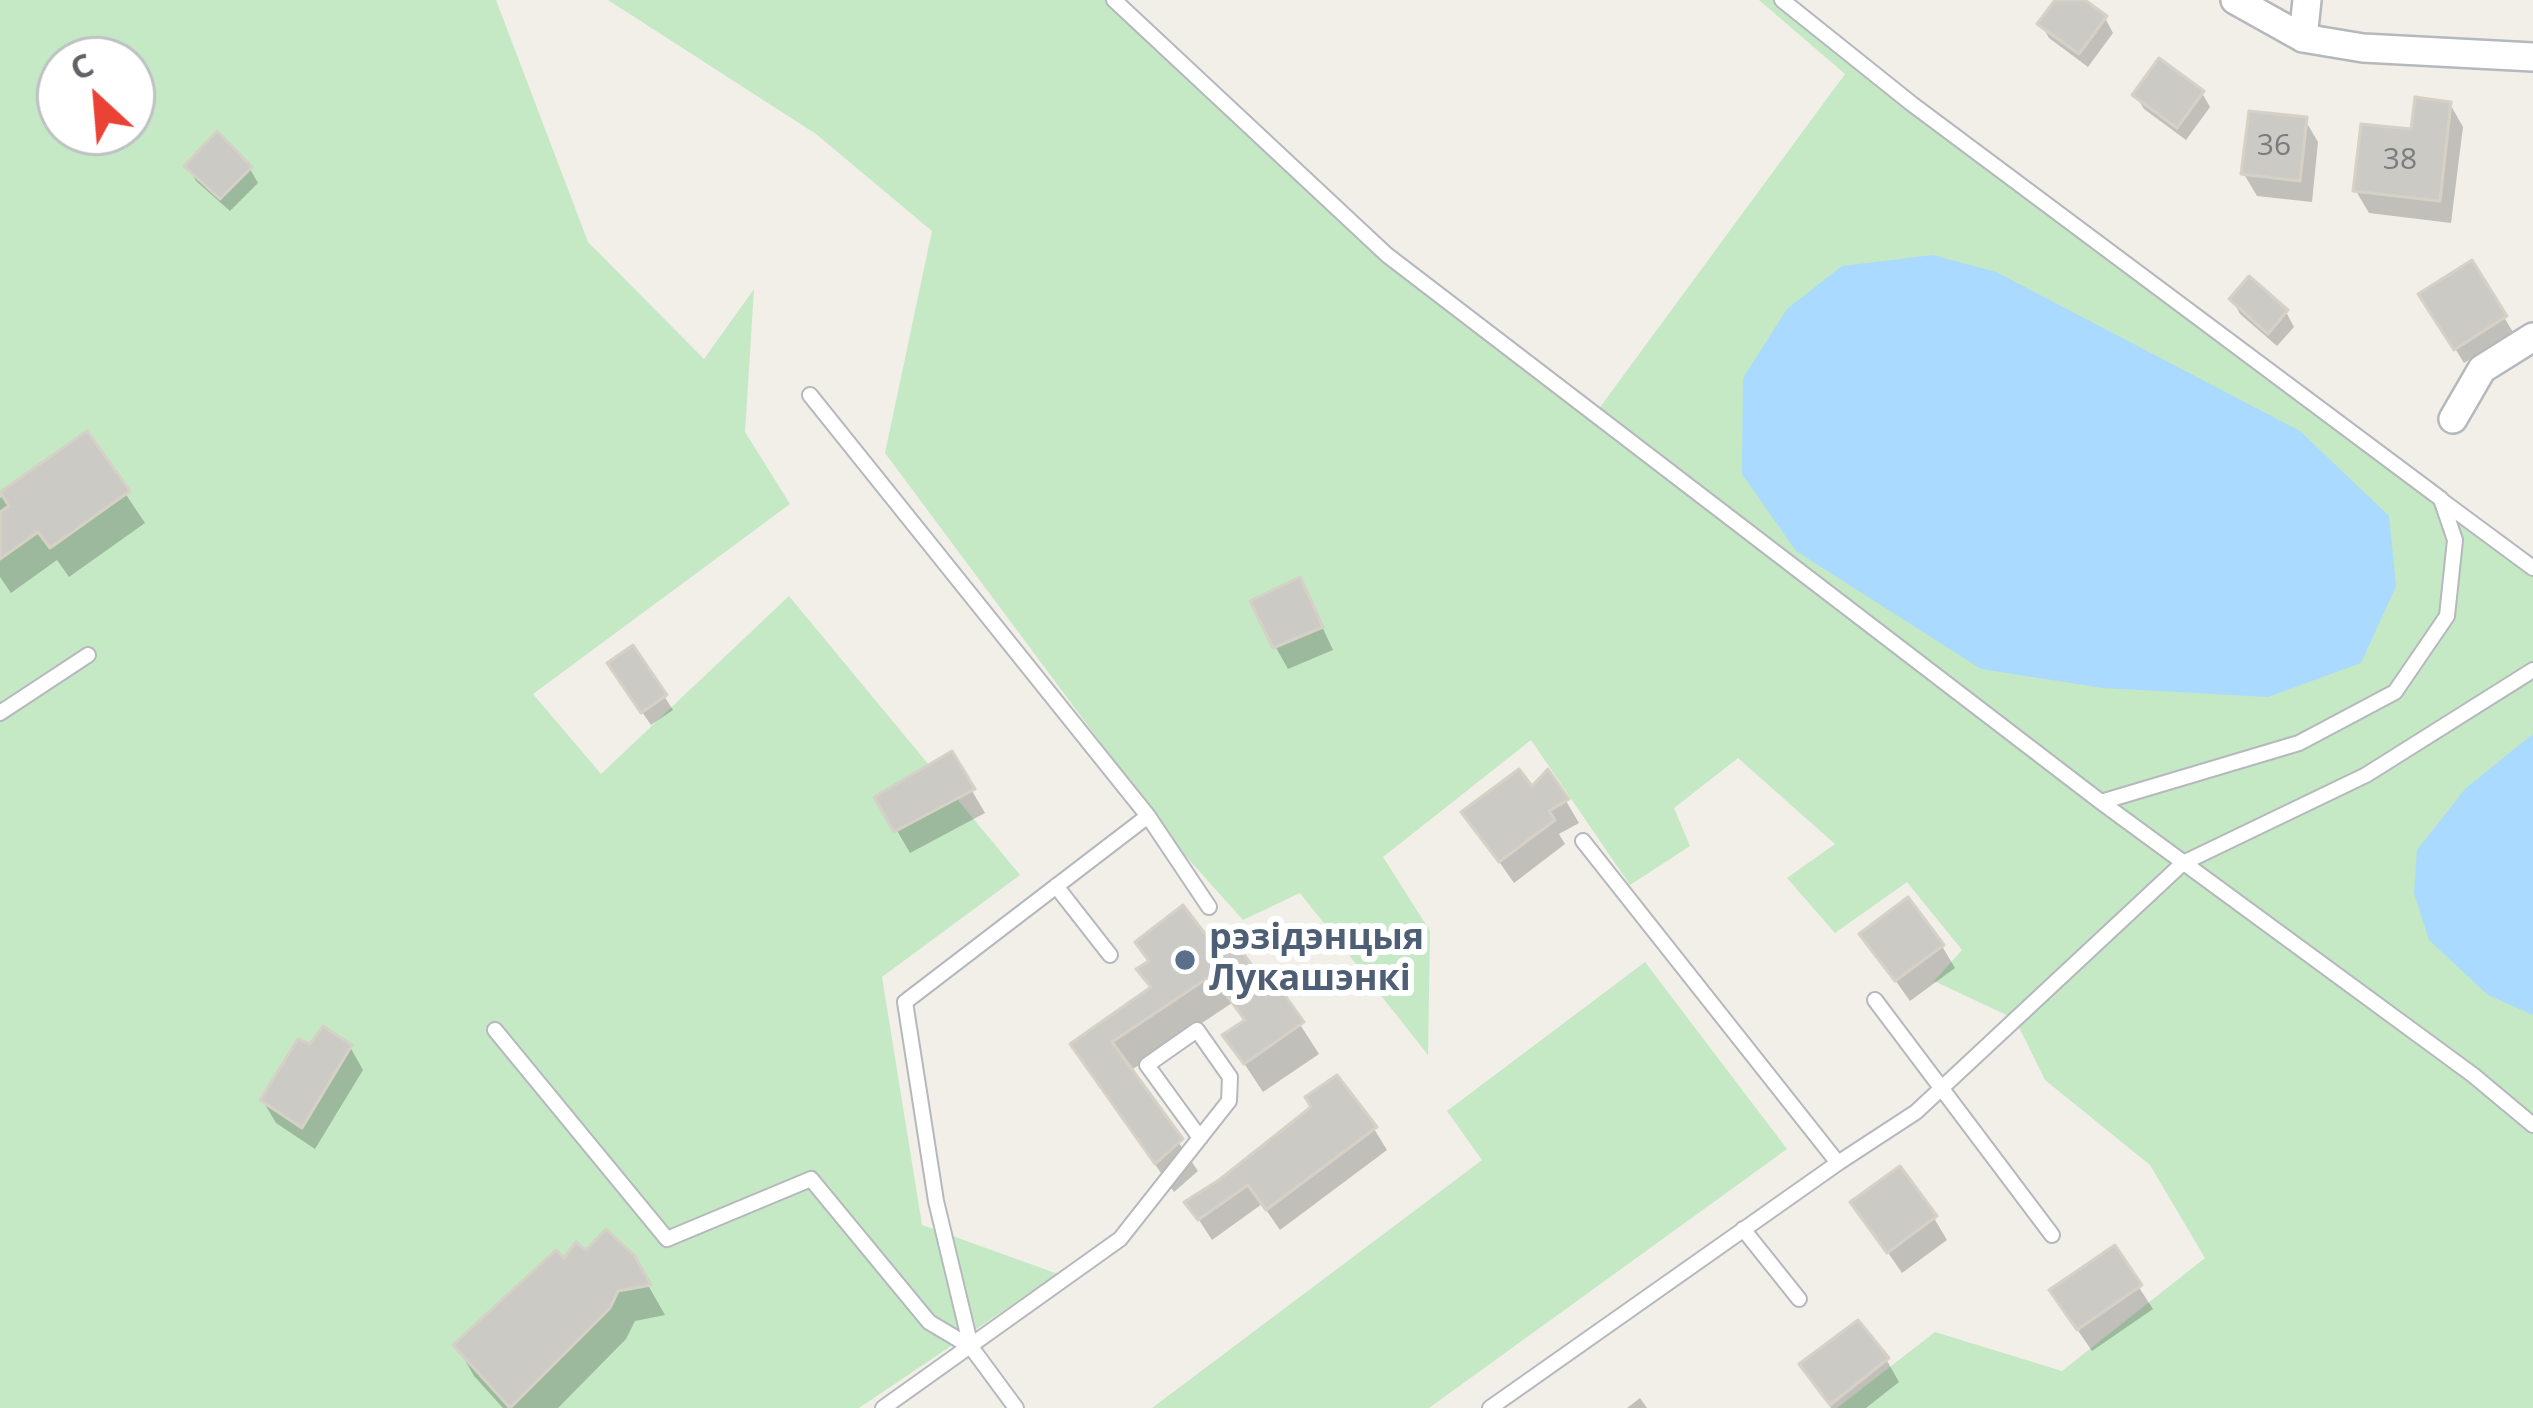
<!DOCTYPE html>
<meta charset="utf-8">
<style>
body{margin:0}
#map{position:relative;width:2533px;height:1408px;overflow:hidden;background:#f1efe8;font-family:"Open Sans",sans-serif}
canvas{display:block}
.north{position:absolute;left:36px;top:36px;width:120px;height:120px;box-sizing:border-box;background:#fff;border:3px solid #bfc1c3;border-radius:50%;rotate:334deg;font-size:33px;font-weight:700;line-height:48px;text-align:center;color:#5f6368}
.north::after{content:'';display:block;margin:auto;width:42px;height:54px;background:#ea4335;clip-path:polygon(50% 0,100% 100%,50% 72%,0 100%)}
</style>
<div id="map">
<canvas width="2533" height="1408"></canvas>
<div class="north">С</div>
</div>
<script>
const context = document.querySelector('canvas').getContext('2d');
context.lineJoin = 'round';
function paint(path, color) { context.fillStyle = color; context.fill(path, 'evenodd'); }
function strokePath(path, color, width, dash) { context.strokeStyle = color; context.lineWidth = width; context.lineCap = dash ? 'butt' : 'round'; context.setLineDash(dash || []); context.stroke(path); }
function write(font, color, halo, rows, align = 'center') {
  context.font = font + ' "Open Sans",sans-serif'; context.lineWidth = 12; context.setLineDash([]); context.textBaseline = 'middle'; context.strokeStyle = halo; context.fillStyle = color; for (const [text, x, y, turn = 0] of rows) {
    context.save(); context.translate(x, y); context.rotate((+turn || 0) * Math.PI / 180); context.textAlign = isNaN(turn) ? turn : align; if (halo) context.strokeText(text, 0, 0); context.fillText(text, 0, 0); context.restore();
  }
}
const green = new Path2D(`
 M 0,0 L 496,0 L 588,242 L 704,359 L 754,289 L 745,432 L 790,504 L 533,694 L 601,774 L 789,596 L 1020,875 L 882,977 L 922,1225 L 1058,1274 L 859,1408 L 0,1408 ZM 60,60 L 132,60 L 132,132 L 60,132 Z
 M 608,0 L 1114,0 L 1387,255 L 1595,414 L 1845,74 L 1759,0 L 1795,0 L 1892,80 L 2533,560 L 2533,1408 L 1837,1408 L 1935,1332 L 2062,1371 L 2205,1258 L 2150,1165 L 2045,1080 L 2015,1019 L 1934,981 L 1962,950 L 1907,882 L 1835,933 L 1787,878 L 1835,844 L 1738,758 L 1674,808 L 1690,846 L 1630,885 L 1531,740 L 1383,857 L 1430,931 L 1428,1055 L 1300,893 L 1243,920 L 1182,852 L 885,453 L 932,231 L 816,134 Z
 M 1645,962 L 1787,1149 L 1429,1408 L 1152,1408 L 1482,1160 L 1447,1111 Z`);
const water = new Path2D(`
 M 1933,255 L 1996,272 L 2300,431 L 2389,516 L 2396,586 L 2361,663 L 2268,697 L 2103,688 L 1981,669 L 1796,551 L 1742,474 L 1743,378 L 1787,309 L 1842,266 Z
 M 2533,734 L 2533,1015 L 2488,995 L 2429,940 L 2414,893 L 2417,850 L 2466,788 Z`);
const shadow = new Path2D(`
 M 2058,0 L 2080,0 L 2105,18 L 2113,33 L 2088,67 L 2049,38 L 2041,24 Z
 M 2202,93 L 2210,107 L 2186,140 L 2144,109 L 2135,95 Z
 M 2450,104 L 2463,127 L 2451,223 L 2369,213 L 2356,191 L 2414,133 Z
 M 2305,120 L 2318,142 L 2312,202 L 2257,196 L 2244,174 Z
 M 188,166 L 250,169 L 258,183 L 230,211 L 196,181 Z
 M 2471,264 L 2513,332 L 2464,363 L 2422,295 Z
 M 2232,299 L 2286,312 L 2294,327 L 2277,346 L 2240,314 Z
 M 86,435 L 145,523 L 69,577 L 57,560 L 11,593 L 0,577 L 0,498 Z
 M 1311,603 L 1333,650 L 1288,669 L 1275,646 Z
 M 619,679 L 664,696 L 673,710 L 651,725 Z
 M 951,755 L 985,813 L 910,853 L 878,798 Z
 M 1532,791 L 1566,801 L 1579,823 L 1559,834 L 1565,844 L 1514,883 L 1465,813 Z
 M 1863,935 L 1942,946 L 1955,968 L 1910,1001 Z
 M 1206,939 L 1273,999 L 1281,995 L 1319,1054 L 1263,1092 L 1226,1036 L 1246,1023 L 1232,1003 L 1130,1071 L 1198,1171 L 1174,1192 L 1073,1045 L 1152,990 L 1140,970 Z
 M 350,1047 L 363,1070 L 315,1149 L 276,1123 L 263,1101 L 311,1048 Z
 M 1374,1129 L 1387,1150 L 1280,1230 L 1262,1204 L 1212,1240 L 1188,1203 Z
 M 1854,1203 L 1934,1218 L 1947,1240 L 1902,1273 Z
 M 2114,1249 L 2153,1309 L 2092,1351 L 2066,1313 Z
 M 586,1254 L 632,1257 L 665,1315 L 635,1321 L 626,1339 L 558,1408 L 503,1408 L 474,1376 L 457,1346 L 565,1263 Z
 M 1886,1359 L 1899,1382 L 1866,1408 L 1831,1408 L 1803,1365 Z
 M 1640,1398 L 1647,1408 L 1627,1408 Z`);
const building = new Path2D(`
 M 2055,0 L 2085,0 L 2107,16 L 2079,54 L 2037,24 Z
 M 2159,58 L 2204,91 L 2177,128 L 2132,95 Z
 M 2415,97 L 2451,102 L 2440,201 L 2353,191 L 2361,124 L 2411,129 Z
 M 2249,111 L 2307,117 L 2300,181 L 2241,174 Z
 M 217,131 L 252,167 L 220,199 L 184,166 Z
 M 2472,260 L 2507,316 L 2454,350 L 2418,294 Z
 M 2249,276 L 2288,310 L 2268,334 L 2229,299 Z
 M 87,431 L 130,491 L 50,548 L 38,532 L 0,559 L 0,512 L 9,506 L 0,492 Z
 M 1300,577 L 1323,627 L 1273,648 L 1250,601 Z
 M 633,645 L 667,695 L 641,713 L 607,663 Z
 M 952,751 L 975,789 L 894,832 L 874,797 Z
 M 1519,769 L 1532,786 L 1548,769 L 1569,799 L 1549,811 L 1555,820 L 1499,862 L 1461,812 Z
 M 1908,897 L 1944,945 L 1895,981 L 1859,934 Z
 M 1183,905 L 1206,935 L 1214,929 L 1225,943 L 1231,937 L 1274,995 L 1282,991 L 1304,1022 L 1244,1064 L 1222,1035 L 1245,1020 L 1212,975 L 1112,1042 L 1183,1139 L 1155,1164 L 1070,1044 L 1151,987 L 1136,969 L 1149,961 L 1135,942 Z
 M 323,1026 L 352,1045 L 302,1128 L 260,1100 L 298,1039 L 310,1044 Z
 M 1337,1075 L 1377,1127 L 1266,1210 L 1248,1185 L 1198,1220 L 1184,1202 L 1219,1180 L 1311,1107 L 1305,1097 Z
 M 1900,1166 L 1937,1216 L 1887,1253 L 1850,1202 Z
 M 606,1229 L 634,1255 L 651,1285 L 618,1291 L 610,1308 L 510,1408 L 453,1345 L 556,1250 L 564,1258 L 576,1242 L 586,1250 Z
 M 2115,1245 L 2142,1285 L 2077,1330 L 2049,1290 Z
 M 1858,1320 L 1889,1358 L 1830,1405 L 1799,1364 Z`);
const service = new Path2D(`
 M 1114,0 L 1387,255 L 2101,802 L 2473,1075 L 2533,1125
 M 1782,0 L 1912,104 L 2441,499 L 2455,540 L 2447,616 L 2395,692 L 2299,743 L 2101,802
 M 810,395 L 1148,816 L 905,1002 L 936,1201 L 971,1347
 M 2441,500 L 2533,568
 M 0,713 L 88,655
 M 1148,816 L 1209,907
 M 1583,841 L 1838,1163 L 1916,1112 L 2183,863 L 2366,775 L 2533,670
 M 1056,886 L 1110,955
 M 1875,1000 L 2052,1235
 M 495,1030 L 667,1239 L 811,1179 L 929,1322 L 971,1347 L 1016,1408
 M 1743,1229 L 1799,1299
 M 883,1408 L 1120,1239 L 1229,1101 L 1230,1077 L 1197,1030 L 1147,1065 L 1200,1138
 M 1490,1408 L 1838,1163`);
const minor = new Path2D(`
 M 2235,0 L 2303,38 L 2363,48 L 2533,57
 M 2303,38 L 2307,0
 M 2453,419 L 2482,369 L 2533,337`);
const markers = [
 [1185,960,12,"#5c6f8a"]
];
const numberNames = [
 ["36",2274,146],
 ["38",2400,160]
];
const serviceNames = [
 ["рэзідэнцыя",1209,939],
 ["Лукашэнкі",1209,980]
];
paint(green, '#c5e8c5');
paint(water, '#aadaff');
paint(shadow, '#0003');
paint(building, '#cccac5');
strokePath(building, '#d6d1c6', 3);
strokePath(service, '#b5b8bc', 18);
strokePath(minor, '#b5b8bc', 32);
strokePath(service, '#fff', 14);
strokePath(minor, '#fff', 27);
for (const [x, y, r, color] of markers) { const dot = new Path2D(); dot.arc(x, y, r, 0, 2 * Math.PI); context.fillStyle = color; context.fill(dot); strokePath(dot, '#fff', 4.5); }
write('30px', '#7a7d7f', null, numberNames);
write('bold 36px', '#4e5e75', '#fff', serviceNames, 'left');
</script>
